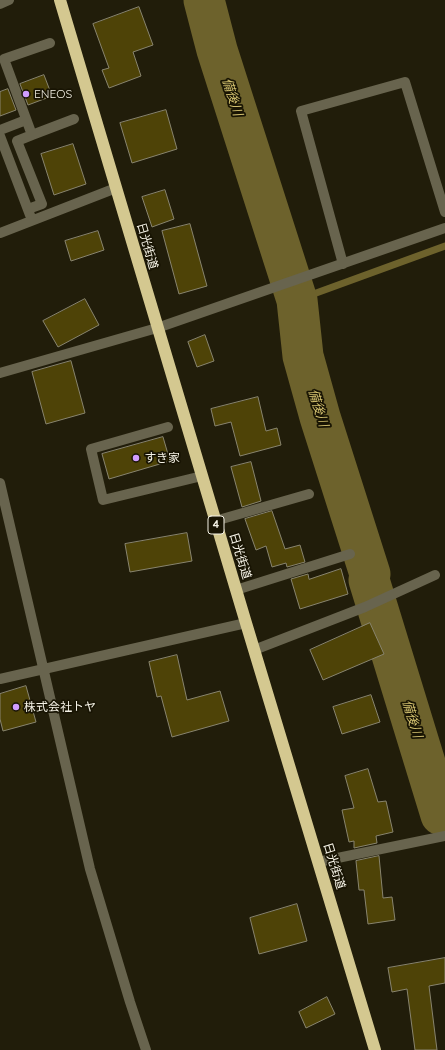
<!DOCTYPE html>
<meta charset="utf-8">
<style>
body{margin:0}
canvas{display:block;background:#211d0a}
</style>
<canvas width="445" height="1050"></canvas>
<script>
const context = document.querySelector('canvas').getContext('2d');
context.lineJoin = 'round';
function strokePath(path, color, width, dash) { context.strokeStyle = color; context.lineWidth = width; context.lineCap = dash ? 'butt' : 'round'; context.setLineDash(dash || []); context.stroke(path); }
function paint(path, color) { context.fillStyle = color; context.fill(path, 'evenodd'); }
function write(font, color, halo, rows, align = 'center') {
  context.font = font + ' Quicksand,"Noto Sans JP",sans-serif'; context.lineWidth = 3.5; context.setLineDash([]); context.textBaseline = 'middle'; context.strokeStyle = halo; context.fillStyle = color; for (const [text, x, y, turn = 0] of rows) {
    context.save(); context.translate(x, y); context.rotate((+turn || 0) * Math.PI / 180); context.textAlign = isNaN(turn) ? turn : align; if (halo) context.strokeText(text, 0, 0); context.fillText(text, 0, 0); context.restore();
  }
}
const stream = new Path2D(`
 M 297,300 L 445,246`);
const river = new Path2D(`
 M 204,0 L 217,50 L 297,300 L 303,356 L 320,417 L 370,574 L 369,580 L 441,815`);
const building = new Path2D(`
 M 139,7 L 153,45 L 133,52 L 141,76 L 109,88 L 102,70 L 109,68 L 93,24 Z
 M 44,75 L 52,96 L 28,105 L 20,84 Z
 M 8,89 L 16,110 L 0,116 L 0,92 Z
 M 166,110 L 177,149 L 132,163 L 120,123 Z
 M 73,144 L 86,184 L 54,195 L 41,154 Z
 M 165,190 L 174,219 L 152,227 L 142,197 Z
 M 190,224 L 207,286 L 179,294 L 162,231 Z
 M 98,231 L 104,250 L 71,261 L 65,241 Z
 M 85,299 L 99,325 L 58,347 L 43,321 Z
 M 205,335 L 214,361 L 197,367 L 188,342 Z
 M 71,361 L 85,413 L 46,424 L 32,372 Z
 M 258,397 L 266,431 L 277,428 L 281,445 L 240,456 L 231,422 L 215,426 L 211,409 Z
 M 163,437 L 170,461 L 109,479 L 102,454 Z
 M 251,462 L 261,501 L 242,507 L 231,467 Z
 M 272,511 L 285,549 L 300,545 L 305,562 L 287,567 L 286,563 L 272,567 L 266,546 L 256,550 L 245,519 Z
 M 187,533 L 192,561 L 130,572 L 125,544 Z
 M 341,569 L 348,594 L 300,609 L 291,579 L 308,574 L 309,579 Z
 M 370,623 L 384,654 L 323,680 L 310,650 Z
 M 177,655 L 187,700 L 220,691 L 229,721 L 172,737 L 161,696 L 157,697 L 149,662 Z
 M 26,686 L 36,722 L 3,731 L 0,719 L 0,694 Z
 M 371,695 L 380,722 L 342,734 L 333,707 Z
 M 368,769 L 378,802 L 386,801 L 393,832 L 376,836 L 377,843 L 354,848 L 354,841 L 349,842 L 342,810 L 354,808 L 345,776 Z
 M 379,856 L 383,898 L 392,897 L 395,920 L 368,924 L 364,890 L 359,890 L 356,861 Z
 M 297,904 L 307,941 L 259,954 L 250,918 Z
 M 445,958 L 445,983 L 429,986 L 437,1050 L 415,1050 L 407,989 L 392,992 L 388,968 Z
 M 327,997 L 335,1014 L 306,1028 L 299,1012 Z`);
const minor = new Path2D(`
 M 0,4 L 9,0
 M 50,43 L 4,59 L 32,135 L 74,119
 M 0,130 L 26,120
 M 0,136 L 30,215
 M 28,209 L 42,204 L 17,141 L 32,135
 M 0,233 L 116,188
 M 343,264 L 301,111 L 405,82 L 445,212
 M 0,373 L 157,328 L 445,228
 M 168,427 L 91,449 L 103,500 L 202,476
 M 0,483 L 90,869 L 130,1002 L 146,1050
 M 215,521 L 309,494
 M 236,590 L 350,554
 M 254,650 L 365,607 L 435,575
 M 0,679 L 246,623
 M 318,862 L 445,836`);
const highway = new Path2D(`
 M 60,0 L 246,623 L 375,1050`);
const markers = [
 [26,94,4,"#d09dfe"],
 [136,458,4,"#d09dfe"],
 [16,707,4,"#d09dfe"]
];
const shields = [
 [216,525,16]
];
const shieldNames = [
 ["4",216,525]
];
const poiNames = [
 ["ENEOS",34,94],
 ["すき家",144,458],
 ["株式会社トヤ",24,707]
];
const streetNames = [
 ["日光街道",147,246,74],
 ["日光街道",240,556,73],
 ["日光街道",334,866,73]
];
const waterNames = [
 ["備後川",232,97,72],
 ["備後川",318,408,73],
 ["備後川",412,719,73]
];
strokePath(stream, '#6d622c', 7);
strokePath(river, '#6d622c', 41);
paint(building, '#4e4307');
strokePath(building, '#88846e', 1);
strokePath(minor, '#68644e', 10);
strokePath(highway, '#d4c890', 12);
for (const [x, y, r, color] of markers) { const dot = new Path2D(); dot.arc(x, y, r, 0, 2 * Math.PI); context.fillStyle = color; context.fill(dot); strokePath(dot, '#181403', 1.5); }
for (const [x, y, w] of shields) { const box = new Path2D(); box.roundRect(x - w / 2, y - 9, w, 18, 3); context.fillStyle = '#181403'; context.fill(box); strokePath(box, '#f5f2e6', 1); }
write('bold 11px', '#f5f2e6', null, shieldNames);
write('12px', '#f5f2e6', '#181403', poiNames, 'left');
write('12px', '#f5f2e6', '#181403', streetNames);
write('italic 13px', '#d1bf6e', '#181403', waterNames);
</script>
